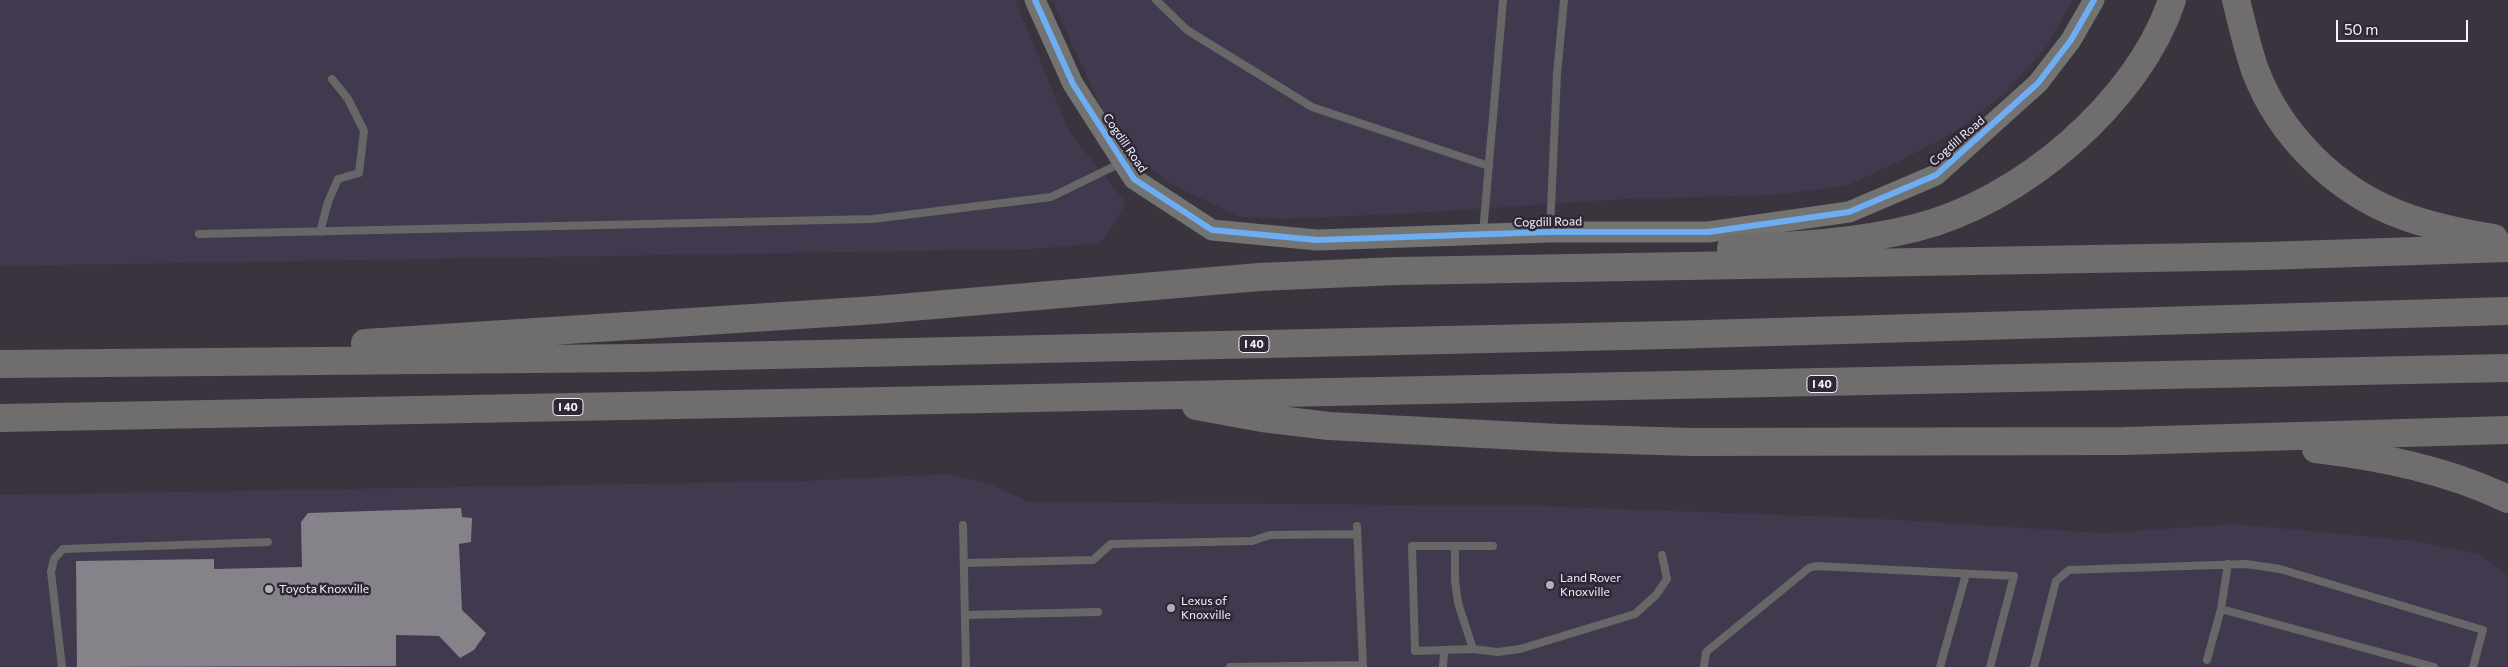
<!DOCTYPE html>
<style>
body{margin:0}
#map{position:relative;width:2508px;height:667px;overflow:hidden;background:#39343e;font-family:Commissioner,sans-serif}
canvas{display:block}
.scale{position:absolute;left:2336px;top:20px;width:132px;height:22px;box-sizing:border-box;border:2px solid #f6f2fc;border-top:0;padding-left:6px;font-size:15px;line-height:18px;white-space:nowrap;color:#f6f2fc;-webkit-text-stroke:4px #2d2736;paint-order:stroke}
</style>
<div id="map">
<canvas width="2508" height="667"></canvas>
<div class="scale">50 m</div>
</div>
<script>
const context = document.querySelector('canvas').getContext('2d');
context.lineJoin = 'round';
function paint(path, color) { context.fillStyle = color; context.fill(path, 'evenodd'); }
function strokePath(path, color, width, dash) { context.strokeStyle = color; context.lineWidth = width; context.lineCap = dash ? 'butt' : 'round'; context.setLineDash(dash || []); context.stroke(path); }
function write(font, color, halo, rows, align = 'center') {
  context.font = font + ' Commissioner,sans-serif'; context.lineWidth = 5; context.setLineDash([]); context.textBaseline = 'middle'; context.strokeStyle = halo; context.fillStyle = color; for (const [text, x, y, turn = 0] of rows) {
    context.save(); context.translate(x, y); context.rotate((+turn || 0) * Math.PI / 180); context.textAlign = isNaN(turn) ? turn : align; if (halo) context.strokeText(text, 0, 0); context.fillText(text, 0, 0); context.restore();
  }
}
const built = new Path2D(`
 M 0,0 L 1015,0 L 1070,133 L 1126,203 L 1101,243 L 1033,249 L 0,266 Z
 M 1052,0 L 2073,0 L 2046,47 L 2004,94 L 1955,132 L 1896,163 L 1846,186 L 1773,195 L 1627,199 L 1413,213 L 1286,219 L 1240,217 L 1171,184 L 1133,155 L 1104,114 Z
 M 947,474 L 988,483 L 1029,502 L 1537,506 L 1867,518 L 2104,533 L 2235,524 L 2417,541 L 2481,555 L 2508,576 L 2508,667 L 0,667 L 0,495 L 802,481 Z`);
const building = new Path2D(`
 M 461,508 L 462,517 L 472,518 L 471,542 L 459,544 L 462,610 L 486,633 L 474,650 L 460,658 L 439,636 L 396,635 L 396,666 L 77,667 L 76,561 L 214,559 L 214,569 L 302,567 L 301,522 L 308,513 Z`);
const lane = new Path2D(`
 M 1156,0 L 1187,30 L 1312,107 L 1489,166
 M 1550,230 L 1557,74 L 1564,0
 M 320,232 L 328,202 L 338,179 L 359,173 L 364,131 L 348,99 L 332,79
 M 1483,233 L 1503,0
 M 199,234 L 873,219 L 1051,197 L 1121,163
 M 963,525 L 966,667
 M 1357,526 L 1363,667
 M 1455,546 L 1455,581 L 1458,603 L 1473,649
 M 1493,546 L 1412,546 L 1415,651 L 1473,649 L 1498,652 L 1520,649 L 1635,614 L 1656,595 L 1667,579 L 1662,555
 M 964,563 L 1093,560 L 1111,544 L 1252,541 L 1270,535 L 1357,534
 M 2221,609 L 2434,667
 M 965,615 L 1098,612
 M 2207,660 L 2221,609 L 2228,564
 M 62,667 L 51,572 L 54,559 L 63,549 L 268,542
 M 1230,667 L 1362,665
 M 1443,667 L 1444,652
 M 1704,667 L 1706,652 L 1809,568 L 1816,566 L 2014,576 L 1990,667
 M 1940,667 L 1966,574
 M 2034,667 L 2056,581 L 2069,570 L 2246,564 L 2280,569 L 2483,630 L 2473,667`);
const secondary = new Path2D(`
 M 1035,0 L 1073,84 L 1134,179 L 1212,230 L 1317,240 L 1549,232 L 1708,232 L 1849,212 L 1936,175 L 2038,83 L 2071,40 L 2094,0`);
const highway = new Path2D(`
 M 2236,0 C 2242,24 2247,47 2255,70 C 2279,134 2334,189 2398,214 C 2429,226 2462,233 2494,238
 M 1731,248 C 1793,246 1855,243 1915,228 C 2019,203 2138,103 2172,0
 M 365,343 L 876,310 L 1259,277 L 1398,271 L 2264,256 L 2508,248
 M 0,364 L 638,358 L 1669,335 L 2508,311
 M 1196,406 L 1262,418 L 1329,426 L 1559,438 L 1692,442 L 2124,441 L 2508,430
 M 0,418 C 836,401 1672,388 2508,368
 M 2316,449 C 2382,457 2447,470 2508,499`);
const cycleway = new Path2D(`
 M 1035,0 L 1073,84 L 1134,179 L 1212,230 L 1317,240 L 1549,232 L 1708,232 L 1849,212 L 1936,175 L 2038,83 L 2071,40 L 2094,0`);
const markers = [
 [1550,585,5,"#b4b0ba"],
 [269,589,5,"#b4b0ba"],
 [1171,608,5,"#b4b0ba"]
];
const shields = [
 [1254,344,30],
 [1822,384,30],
 [568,407,30]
];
const shieldNames = [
 ["I 40",1254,344],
 ["I 40",1822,384],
 ["I 40",568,407]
];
const streetNames = [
 ["Cogdill Road",1957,141,-41],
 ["Cogdill Road",1125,143,56],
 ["Cogdill Road",1548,222,-1]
];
const poiNames = [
 ["Land Rover",1560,578],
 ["Knoxville",1560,592],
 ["Toyota Knoxville",279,589],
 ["Lexus of",1181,601],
 ["Knoxville",1181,615]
];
paint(built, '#41394d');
paint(building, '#85828a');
strokePath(lane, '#686767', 8);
strokePath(secondary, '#737371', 21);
strokePath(highway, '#6f6d6e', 28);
strokePath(cycleway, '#6dadf4', 6);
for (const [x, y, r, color] of markers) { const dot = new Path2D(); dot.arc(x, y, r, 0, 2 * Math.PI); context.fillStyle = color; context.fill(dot); strokePath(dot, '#2d2736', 2); }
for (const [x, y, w] of shields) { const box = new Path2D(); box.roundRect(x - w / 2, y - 8.5, w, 17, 4); context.fillStyle = '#2d2736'; context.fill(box); strokePath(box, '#f6f2fc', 1); }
write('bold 11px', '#f6f2fc', null, shieldNames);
write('12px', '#f6f2fc', '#2d2736', streetNames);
write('12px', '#f6f2fc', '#2d2736', poiNames, 'left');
</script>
